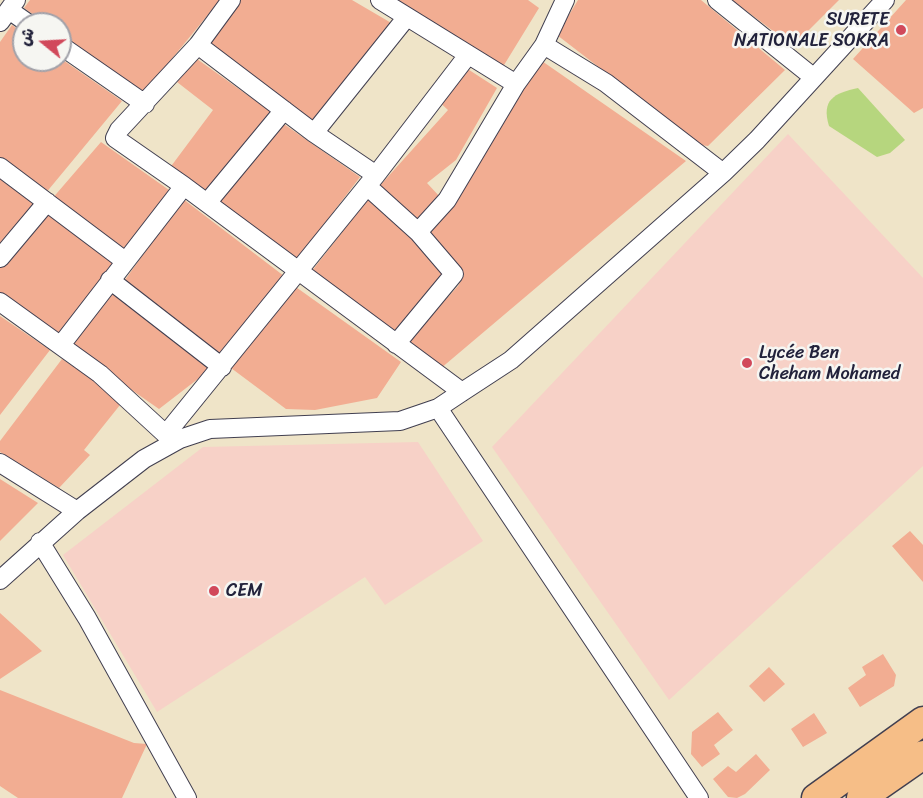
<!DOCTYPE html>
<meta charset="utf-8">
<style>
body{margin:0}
#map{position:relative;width:923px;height:798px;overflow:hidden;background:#efe4c8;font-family:Sriracha,"Playpen Sans Arabic",sans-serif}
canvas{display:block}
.north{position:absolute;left:12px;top:12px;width:60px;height:60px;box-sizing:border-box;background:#f6f6f2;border:2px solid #a1a1a9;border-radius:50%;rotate:288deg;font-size:16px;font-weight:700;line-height:24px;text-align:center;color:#22223b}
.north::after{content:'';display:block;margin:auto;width:21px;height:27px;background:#d1495b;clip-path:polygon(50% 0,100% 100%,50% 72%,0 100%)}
</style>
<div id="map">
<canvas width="923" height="798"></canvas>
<div class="north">ش</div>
</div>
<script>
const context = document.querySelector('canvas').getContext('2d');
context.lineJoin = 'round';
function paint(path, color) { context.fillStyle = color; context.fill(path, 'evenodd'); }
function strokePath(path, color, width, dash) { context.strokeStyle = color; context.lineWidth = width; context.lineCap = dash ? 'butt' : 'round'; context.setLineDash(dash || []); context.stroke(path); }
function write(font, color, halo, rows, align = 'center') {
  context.font = font + ' Sriracha,sans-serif'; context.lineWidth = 5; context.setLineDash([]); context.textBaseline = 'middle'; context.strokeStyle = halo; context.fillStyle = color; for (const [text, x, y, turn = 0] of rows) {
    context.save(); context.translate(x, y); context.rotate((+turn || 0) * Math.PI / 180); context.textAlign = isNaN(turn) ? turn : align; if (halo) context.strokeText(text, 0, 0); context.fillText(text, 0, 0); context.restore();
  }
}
const built = new Path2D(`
 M 788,134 L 923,278 L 923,466 L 669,700 L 492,447 Z
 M 418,442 L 483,541 L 385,605 L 365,577 L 157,712 L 63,555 L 203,447 Z`);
const green = new Path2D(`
 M 858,88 L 905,140 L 890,153 L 877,157 L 829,126 C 821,100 834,93 858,88 Z`);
const building = new Path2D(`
 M 30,0 L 220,0 L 143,94 L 60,33 L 60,24 L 47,24 L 24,8 Z
 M 237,0 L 352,0 L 393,24 L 310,125 L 204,43 Z
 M 397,0 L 528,0 L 539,8 L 501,70 Z
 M 578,0 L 701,0 L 785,70 L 708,146 L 700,145 L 557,35 Z
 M 732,0 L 839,0 L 793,46 Z
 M 906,0 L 923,0 L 923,108 L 914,113 L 853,59 Z
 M 12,25 L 24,34 L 24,60 L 60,58 L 122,101 L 45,194 L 0,160 L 0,42 Z
 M 197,59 L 274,114 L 207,196 L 169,169 L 213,110 L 177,82 Z
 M 539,59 L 686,161 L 440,369 L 406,343 L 458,286 L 464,275 L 420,233 Z
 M 463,66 L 497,88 L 456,160 L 427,183 L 440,197 L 414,226 L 376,190 L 448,110 L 436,99 Z
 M 278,120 L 360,177 L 296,261 L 214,199 Z
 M 101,142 L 169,190 L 121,253 L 51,200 Z
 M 0,174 L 42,204 L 0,252 Z
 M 372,194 L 451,274 L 397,338 L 311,272 Z
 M 183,199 L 284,276 L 223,358 L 122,284 Z
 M 47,211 L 118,264 L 59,337 L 0,294 L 0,268 Z
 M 293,285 L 401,362 L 377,398 L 315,410 L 286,409 L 231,368 Z
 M 114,292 L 210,366 L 203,375 L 159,409 L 70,347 Z
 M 0,316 L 50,350 L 0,415 Z
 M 62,359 L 124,400 L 84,450 L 90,455 L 59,488 L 0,452 L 0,441 Z
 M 0,479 L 38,503 L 0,541 Z
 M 910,531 L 923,545 L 923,582 L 892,546 Z
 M 0,613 L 42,651 L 0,679 Z
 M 883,654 L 896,675 L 894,686 L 860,707 L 848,688 L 866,675 L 862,667 Z
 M 769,667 L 785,684 L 764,702 L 749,686 Z
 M 0,690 L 134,743 L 147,744 L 122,798 L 18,798 L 0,786 Z
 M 718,712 L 733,730 L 714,745 L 720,754 L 702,767 L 691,754 L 692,732 Z
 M 814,713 L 827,733 L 803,747 L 791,729 Z
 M 756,754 L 770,770 L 745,794 L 737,798 L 728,797 L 713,779 L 728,766 L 736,772 Z`);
const street = new Path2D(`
 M 231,0 L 198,45 L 119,130 L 115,138 L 184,186 L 462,392
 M 380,0 L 516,84 L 544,45 L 565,0
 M 717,0 L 813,77
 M 9,10 L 29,24
 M 0,22 L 16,0
 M 60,45 L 145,104
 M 198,45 L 314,133 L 376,175
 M 544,45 L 606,83 L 723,173
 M 314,133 L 406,18
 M 0,167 L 125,261
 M 367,186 L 418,232
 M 207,203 L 284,110
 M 0,258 L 47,202
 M 110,280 L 222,367
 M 0,302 L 100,374 L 174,442
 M 396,344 L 454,274 L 418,232 L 447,200 L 516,84
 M 61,345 L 184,186
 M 438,408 L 699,798
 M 166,434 L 376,175 L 468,55
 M 0,463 L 77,511
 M 40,542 L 87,618 L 187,798
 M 0,580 L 77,511 L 144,459 L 180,439 L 210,429 L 400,421 L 438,408 L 462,392 L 511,360 L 723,173 L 757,140 L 885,0`);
const primary = new Path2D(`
 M 816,798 L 923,721
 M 861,798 L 923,755`);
const markers = [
 [901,30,6,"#d1495b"],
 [747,363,6,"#d1495b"],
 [214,591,6,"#d1495b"]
];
const poiNames = [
 ["SURETE",889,20,"right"],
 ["NATIONALE SOKRA",889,41,"right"],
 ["Lycée Ben",759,353],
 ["Cheham Mohamed",759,374],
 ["CEM",226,591]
];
paint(built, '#f7d1c7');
paint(green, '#b6d67e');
paint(building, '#f2ad92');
strokePath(street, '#413f50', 20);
strokePath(primary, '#413f50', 31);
strokePath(street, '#fff', 18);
strokePath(primary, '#f6be87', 28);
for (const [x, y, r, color] of markers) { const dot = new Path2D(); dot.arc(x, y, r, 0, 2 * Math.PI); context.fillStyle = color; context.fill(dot); strokePath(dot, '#f6f6f2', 2); }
write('18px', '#22223b', '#f6f6f2', poiNames, 'left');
</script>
